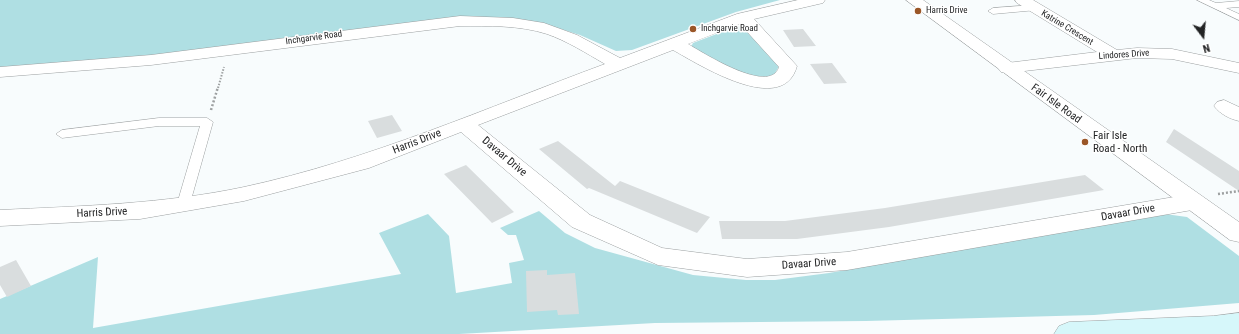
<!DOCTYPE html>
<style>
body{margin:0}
#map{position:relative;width:1239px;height:334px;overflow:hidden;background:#f8fcfd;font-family:"Roboto Condensed",sans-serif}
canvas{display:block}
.north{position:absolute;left:1183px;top:16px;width:40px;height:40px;-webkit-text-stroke:3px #fff;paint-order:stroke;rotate:164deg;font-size:11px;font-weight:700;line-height:16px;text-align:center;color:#222324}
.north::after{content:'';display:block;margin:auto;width:14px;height:18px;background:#222324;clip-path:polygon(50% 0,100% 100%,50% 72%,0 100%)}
</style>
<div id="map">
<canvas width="1239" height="334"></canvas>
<div class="north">N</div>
</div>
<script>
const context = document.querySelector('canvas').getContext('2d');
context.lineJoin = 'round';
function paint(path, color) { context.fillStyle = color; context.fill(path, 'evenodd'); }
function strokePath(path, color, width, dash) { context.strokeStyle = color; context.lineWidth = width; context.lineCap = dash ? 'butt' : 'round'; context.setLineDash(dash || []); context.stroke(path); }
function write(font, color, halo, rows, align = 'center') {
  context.font = font + ' "Roboto Condensed",sans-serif'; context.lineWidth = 3; context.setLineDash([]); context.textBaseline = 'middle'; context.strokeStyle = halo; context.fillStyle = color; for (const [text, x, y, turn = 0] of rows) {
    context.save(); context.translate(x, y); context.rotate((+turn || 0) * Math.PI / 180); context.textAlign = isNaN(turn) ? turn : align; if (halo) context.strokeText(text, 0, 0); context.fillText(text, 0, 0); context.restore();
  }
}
const green = new Path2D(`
 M 0,0 L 780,0 L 736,12 L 632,50 L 616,51 L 580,35 L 541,23 L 500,18 L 142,59 L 0,68 Z
 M 745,26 L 778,65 L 778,68 L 774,75 L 759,78 L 743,75 L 691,47 L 693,43 L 735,27 Z
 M 539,211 L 565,233 L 595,248 L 693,275 L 746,280 L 775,280 L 829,273 L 1165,214 L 1187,217 L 1239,256 L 1239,303 L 1094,315 L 866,321 L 655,323 L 459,334 L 0,334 L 0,299 L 98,257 L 93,328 L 401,274 L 379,233 L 428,214 L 449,236 L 456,293 L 512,283 L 509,263 L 524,260 L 516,235 L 508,235 L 500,228 Z`);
const building = new Path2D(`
 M 803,29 L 816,46 L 794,47 L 783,30 Z
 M 832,63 L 847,83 L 824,84 L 810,64 Z
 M 392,115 L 402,131 L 377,138 L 368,121 Z
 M 1174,129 L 1239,171 L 1239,191 L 1166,142 Z
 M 558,141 L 615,186 L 620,181 L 710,217 L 697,233 L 589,188 L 587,189 L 539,149 Z
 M 466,165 L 514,212 L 492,223 L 444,174 Z
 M 1085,175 L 1104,190 L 889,227 L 797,239 L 722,239 L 719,221 L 785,221 L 885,208 Z
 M 16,260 L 31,286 L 7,297 L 0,285 L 0,267 Z
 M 547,270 L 547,275 L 575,273 L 579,314 L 558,315 L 557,310 L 527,312 L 526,271 Z`);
const pathFar1 = new Path2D(`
 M 218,88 L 224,67`);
const path = new Path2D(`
 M 211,110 L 218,87
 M 1218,194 L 1239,191`);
const service = new Path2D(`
 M 1197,0 L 1209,0 L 1216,3 L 1239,1 L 1239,7 L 1226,8 L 1239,14 L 1239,20 Z
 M 1034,5 L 1039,8 L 1037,10 L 993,14 L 988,11 L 993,8 Z
 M 159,118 L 207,118 L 213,122 L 189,207 L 179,207 L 177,204 L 200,126 L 159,126 L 62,138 L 56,134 L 62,130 Z`);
const minor = new Path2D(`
 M 798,0 L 825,0 L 823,3 L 754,19 L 797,66 C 783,118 698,64 673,50 L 478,125 L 590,215 L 662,248 L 747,259 L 847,252 L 1192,194 L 1200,197 L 1204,202 L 1200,207 L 1192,210 L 847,270 L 747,277 L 658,265 L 572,227 L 461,132 L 369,168 L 244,201 L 140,219 L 0,226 L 0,210 C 82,206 164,204 244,187 C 369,160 486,108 605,64 C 586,53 567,41 547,34 C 519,25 489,26 460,26 L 151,65 L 0,77 L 0,67 L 151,55 L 460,16 L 513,18 L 544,23 L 577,35 L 620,58 L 737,14 ZM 740,24 L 779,67 C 770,96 702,52 688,44 Z
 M 1015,0 L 1033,0 L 1117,50 L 1137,48 L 1172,49 L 1239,63 L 1239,73 L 1172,59 L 1137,58 L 1007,73 L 1001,72 L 998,68 L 1001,64 L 1007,63 L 1097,52 L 1017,3 Z
 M 1224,100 L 1239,107 L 1239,121 C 1230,119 1220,114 1214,106 L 1217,102 Z`);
const tertiary = new Path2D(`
 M 906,0 L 923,0 L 1239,222 L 1239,242 L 1230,240 Z`);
const secondary = new Path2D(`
 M 1239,313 L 1239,334 L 1054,334 L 1059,326 L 1069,322 L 1213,316 Z`);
const markers = [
 [918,11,4,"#9a5627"],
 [693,29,4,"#9a5627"],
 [1085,142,4,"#9a5627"]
];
const farPoinames = [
 ["Harris Drive",926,11],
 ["Inchgarvie Road",701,29]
];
const farStreetnames = [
 ["Katrine Crescent",1067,28,31],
 ["Inchgarvie Road",314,38,-8],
 ["Lindores Drive",1124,55,-4]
];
const streetNames = [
 ["Fair Isle Road",1056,104,36],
 ["Harris Drive",417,142,-21],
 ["Davaar Drive",504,157,40],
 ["Harris Drive",102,213,-3],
 ["Davaar Drive",1128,213,-10],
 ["Davaar Drive",809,264,-4]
];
const poiNames = [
 ["Fair Isle",1093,136],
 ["Road - North",1093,149]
];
paint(green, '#afdfe3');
paint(building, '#d9ddde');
strokePath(service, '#9b9fa0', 1);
strokePath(minor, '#9b9fa0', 1);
strokePath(tertiary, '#9b9fa0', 1);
strokePath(secondary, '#9b9fa0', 1);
strokePath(pathFar1, '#9da0a1', 2, [1.5, 1.5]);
strokePath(path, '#9da0a1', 2.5, [2, 2]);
paint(service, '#fff');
paint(minor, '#fff');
paint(tertiary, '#fff');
paint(secondary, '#d6f7fa');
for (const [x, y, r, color] of markers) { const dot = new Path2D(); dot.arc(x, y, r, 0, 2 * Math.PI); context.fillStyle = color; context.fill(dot); strokePath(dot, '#fff', 1.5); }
write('9px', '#222324', '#fff', farPoinames, 'left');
write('9px', '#222324', '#fff', farStreetnames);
write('11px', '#222324', '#fff', streetNames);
write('11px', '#222324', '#fff', poiNames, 'left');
</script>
